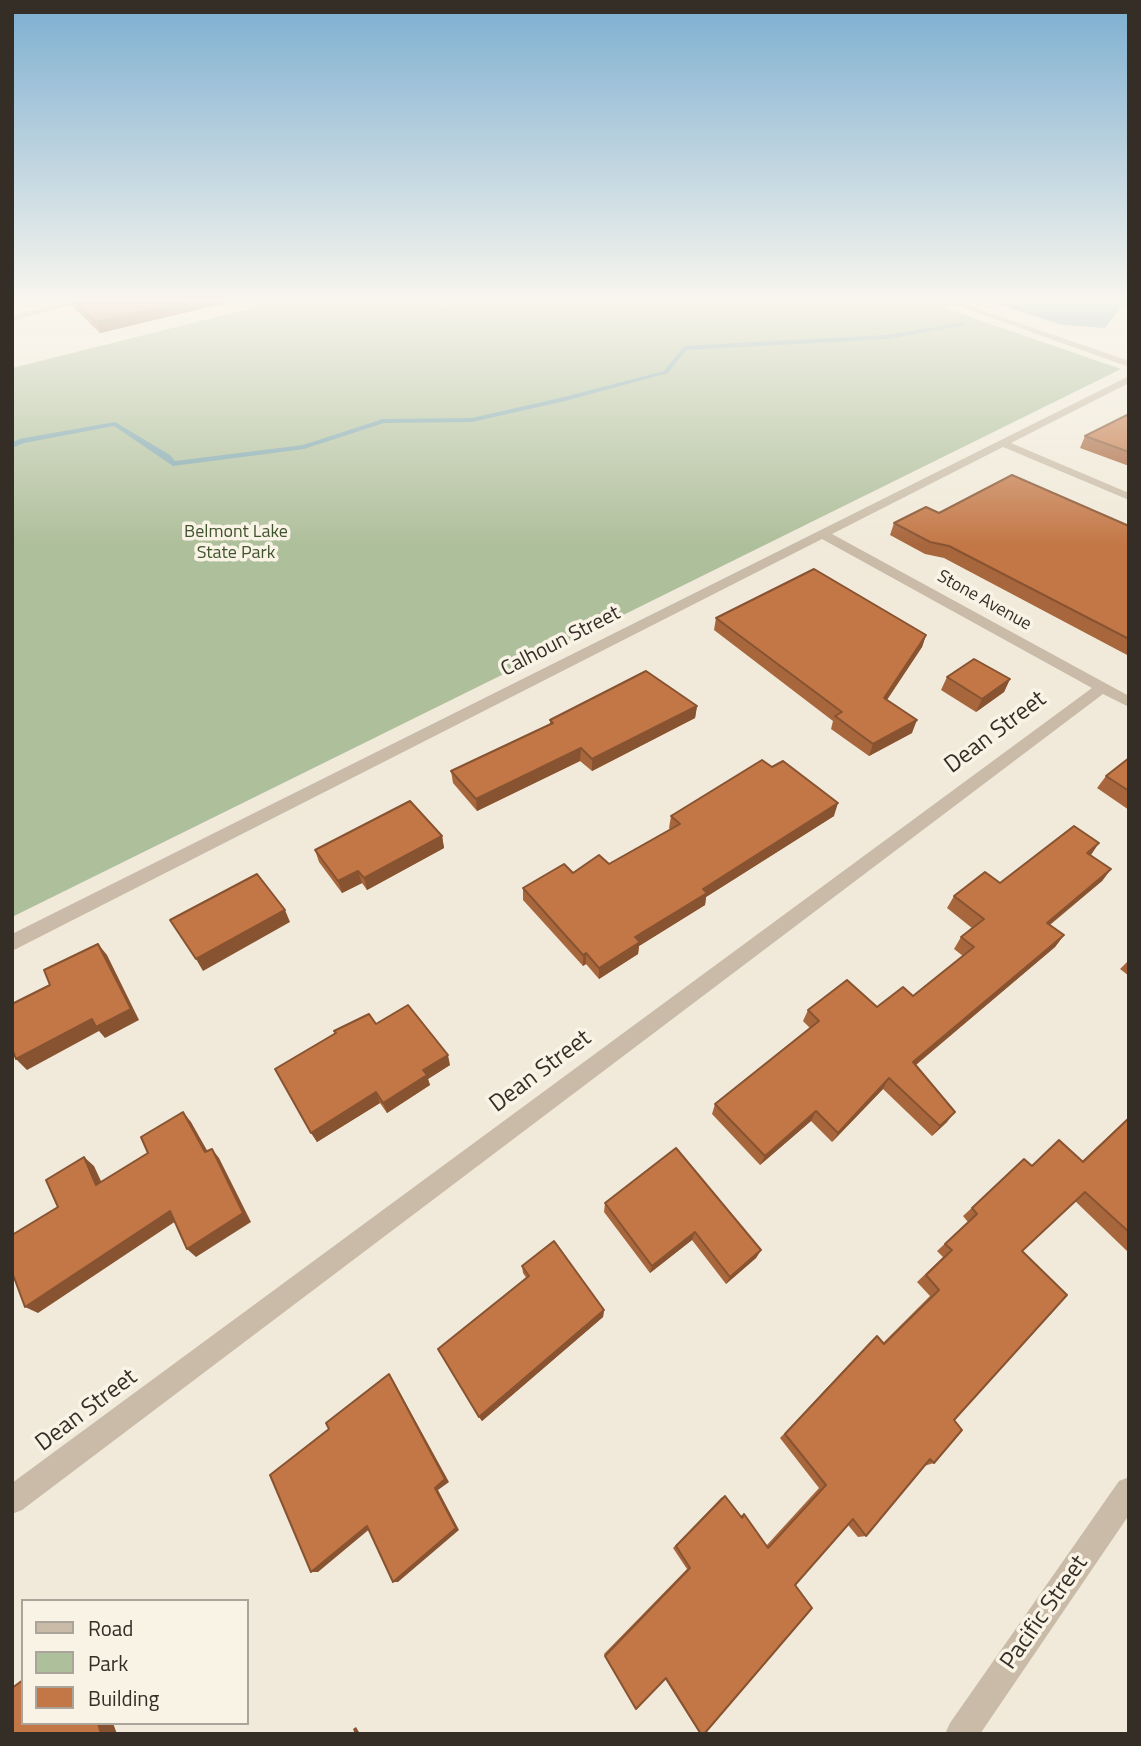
<!DOCTYPE html>
<style>
body{margin:0}
#map{position:relative;width:1141px;height:1746px;overflow:hidden;background:#f1eada;font-family:"Titillium Web",sans-serif}
canvas{display:block}
.frame{position:absolute;inset:0;border:14px solid #352e27;pointer-events:none}
.legend{position:absolute;left:21px;top:1599px;width:228px;height:126px;box-sizing:border-box;background:#f9f3e6;border:2px solid #aba49a;margin:0;padding:9px 12px;list-style:none;font-size:21px;color:#352e27}
.legend li{display:flex;align-items:center;gap:14px;height:35px}
.legend b{width:35px;border:2px solid #aba49a}
</style>
<div id="map">
<canvas width="1141" height="1746"></canvas>
<div class="frame"></div>
<ul class="legend">
<li><b style="height:9px;background:#c9bba7"></b>Road</li>
<li><b style="height:19px;background:#aebf9b"></b>Park</li>
<li><b style="height:19px;background:#c37746"></b>Building</li>
</ul>
</div>
<script>
const context = document.querySelector('canvas').getContext('2d');
context.lineJoin = 'round';
function paint(path, color) { context.fillStyle = color; context.fill(path, 'evenodd'); }
function strokePath(path, color, width, dash) { context.strokeStyle = color; context.lineWidth = width; context.lineCap = dash ? 'butt' : 'round'; context.setLineDash(dash || []); context.stroke(path); }
function write(font, color, halo, rows, align = 'center') {
  context.font = font + ' "Titillium Web",sans-serif'; context.lineWidth = 7; context.setLineDash([]); context.textBaseline = 'middle'; context.strokeStyle = halo; context.fillStyle = color; for (const [text, x, y, turn = 0] of rows) {
    context.save(); context.translate(x, y); context.rotate((+turn || 0) * Math.PI / 180); context.textAlign = isNaN(turn) ? turn : align; if (halo) context.strokeText(text, 0, 0); context.fillText(text, 0, 0); context.restore();
  }
}
const green = new Path2D(`
 M 277,302 L 431,302 L 439,307 L 491,302 L 927,302 L 1121,369 L 12,917 L 12,368 Z`);
const water = new Path2D(`
 M 990,302 L 1125,302 L 1105,328 L 1062,325 Z`);
const stream = new Path2D(`
 M 963,322 L 965,325 L 887,339 L 686,350 L 668,373 L 565,401 L 472,422 L 384,423 L 304,449 L 173,466 L 114,426 L 24,443 L 12,448 L 12,443 L 19,439 L 115,422 L 170,455 L 175,461 L 303,445 L 383,419 L 472,418 L 564,397 L 664,371 L 684,346 L 887,335 Z`);
const minor = new Path2D(`
 M 70,302 L 85,302 L 12,321 L 12,315 Z
 M 947,302 L 959,302 L 1129,361 L 1129,367 Z
 M 1129,376 L 1129,383 L 1011,443 L 1129,493 L 1129,500 L 1003,447 L 832,534 L 1129,696 L 1129,707 L 1103,694 L 22,1510 L 12,1514 L 12,1483 L 1092,688 L 822,539 L 12,951 L 12,934 Z
 M 1129,1477 L 1129,1515 L 980,1734 L 945,1734 L 950,1723 L 1119,1481 Z`);
const wall = new Path2D(`
 M 71,302 L 229,302 L 100,333 L 74,308 Z
 M 1129,414 L 1129,466 L 1080,448 L 1085,436 Z
 M 939,513 L 1129,526 L 1129,656 L 944,558 L 925,554 L 890,535 L 894,523 Z
 M 716,618 L 926,635 L 922,647 L 887,700 L 912,733 L 869,756 L 831,729 L 833,721 L 714,630 Z
 M 947,677 L 1010,679 L 1004,692 L 976,712 L 941,690 Z
 M 697,706 L 695,718 L 592,771 L 580,761 L 477,811 L 453,783 L 451,771 L 550,724 L 550,720 Z
 M 1129,758 L 1129,810 L 1097,788 L 1106,776 Z
 M 671,816 L 834,816 L 706,897 L 705,905 L 639,946 L 638,954 L 599,979 L 586,964 L 583,966 L 523,900 L 523,888 L 573,873 L 609,864 L 670,829 L 669,828 Z
 M 442,836 L 444,848 L 367,890 L 362,883 L 342,893 L 319,862 L 315,850 Z
 M 1091,855 L 1111,869 L 1102,881 L 1050,925 L 1064,935 L 1055,947 L 916,1065 L 947,1122 L 932,1136 L 883,1089 L 832,1142 L 811,1121 L 760,1165 L 712,1114 L 715,1104 L 810,1028 L 803,1021 L 808,1010 L 877,1007 L 913,996 L 963,956 L 954,949 L 961,937 L 972,928 L 947,908 L 954,896 Z
 M 1129,960 L 1129,976 L 1120,969 Z
 M 376,1024 L 450,1065 L 428,1079 L 430,1085 L 387,1113 L 380,1103 L 317,1142 L 275,1069 Z
 M 1129,1117 L 1129,1250 L 1127,1251 L 1075,1201 L 1022,1251 L 954,1420 L 934,1463 L 924,1466 L 866,1536 L 858,1537 L 848,1525 L 795,1585 L 700,1734 L 665,1679 L 636,1709 L 604,1654 L 687,1569 L 673,1548 L 721,1498 L 725,1496 L 740,1516 L 744,1514 L 766,1546 L 819,1488 L 780,1438 L 870,1342 L 877,1336 L 883,1343 L 930,1296 L 917,1282 L 943,1257 L 937,1251 L 968,1222 L 963,1216 L 1024,1159 L 1032,1166 L 1082,1161 Z
 M 605,1203 L 761,1250 L 756,1258 L 726,1284 L 692,1240 L 650,1273 L 604,1212 Z
 M 522,1266 L 604,1310 L 603,1317 L 482,1421 L 438,1349 L 527,1279 L 523,1273 Z`);
const shadedWall = new Path2D(`
 M 182,302 L 229,302 L 100,333 L 96,322 Z
 M 926,635 L 922,647 L 880,710 L 884,698 Z
 M 1010,679 L 1004,692 L 976,712 L 982,699 Z
 M 697,706 L 695,718 L 592,771 L 592,759 Z
 M 917,720 L 912,733 L 869,756 L 873,744 Z
 M 581,748 L 580,761 L 477,811 L 476,799 Z
 M 838,803 L 834,816 L 706,897 L 705,905 L 639,946 L 638,954 L 599,979 L 599,968 L 635,937 L 703,889 Z
 M 442,836 L 444,848 L 367,890 L 364,878 Z
 M 1099,843 L 1091,855 L 1087,853 Z
 M 1111,869 L 1102,881 L 1038,934 L 1047,923 Z
 M 358,871 L 362,883 L 342,893 L 338,881 Z
 M 285,910 L 290,922 L 203,971 L 196,959 Z
 M 1064,935 L 1055,947 L 907,1072 L 913,1062 Z
 M 98,944 L 107,955 L 139,1020 L 105,1038 L 99,1031 L 27,1070 L 16,1059 Z
 M 586,953 L 586,964 L 583,966 L 583,955 Z
 M 448,1055 L 450,1065 L 428,1079 L 430,1085 L 387,1113 L 383,1103 L 423,1070 Z
 M 889,1078 L 883,1089 L 832,1142 L 838,1133 Z
 M 376,1092 L 380,1103 L 317,1142 L 311,1133 Z
 M 816,1111 L 811,1121 L 760,1165 L 765,1156 Z
 M 183,1112 L 191,1122 L 213,1161 L 205,1152 Z
 M 955,1112 L 947,1122 L 932,1136 L 940,1126 Z
 M 212,1149 L 219,1158 L 251,1222 L 196,1257 L 187,1249 Z
 M 84,1157 L 94,1166 L 107,1194 L 96,1185 Z
 M 170,1211 L 179,1219 L 38,1313 L 25,1307 Z
 M 695,1232 L 692,1240 L 650,1273 L 652,1266 Z
 M 761,1250 L 756,1258 L 726,1284 L 730,1277 Z
 M 604,1310 L 603,1317 L 482,1421 L 479,1417 Z
 M 389,1374 L 393,1380 L 449,1482 L 438,1490 L 459,1530 L 398,1582 L 393,1582 L 435,1488 Z
 M 367,1526 L 372,1527 L 318,1572 L 311,1572 Z
 M 98,1723 L 113,1723 L 117,1734 L 101,1734 Z
 M 356,1727 L 360,1734 L 355,1734 L 353,1729 Z`);
const building = new Path2D(`
 M 75,302 L 182,302 L 96,322 Z
 M 1129,414 L 1129,452 L 1085,436 Z
 M 1012,475 L 1129,526 L 1129,639 L 949,546 L 930,542 L 894,523 L 926,507 L 939,513 Z
 M 814,569 L 926,635 L 884,698 L 917,720 L 873,744 L 835,716 L 842,712 L 716,618 Z
 M 974,659 L 1010,679 L 982,699 L 947,677 Z
 M 646,671 L 697,706 L 592,759 L 581,748 L 476,799 L 451,771 L 553,723 L 550,720 Z
 M 1129,758 L 1129,791 L 1106,776 Z
 M 762,760 L 772,767 L 783,761 L 838,803 L 703,889 L 707,893 L 635,937 L 640,942 L 599,968 L 586,953 L 583,955 L 523,888 L 564,864 L 573,873 L 599,855 L 609,864 L 680,824 L 671,816 Z
 M 410,801 L 442,836 L 364,878 L 358,871 L 338,881 L 315,850 Z
 M 1074,826 L 1099,843 L 1087,853 L 1111,869 L 1047,923 L 1064,935 L 913,1062 L 955,1112 L 940,1126 L 889,1078 L 838,1133 L 816,1111 L 765,1156 L 715,1104 L 819,1021 L 808,1010 L 847,980 L 877,1007 L 903,987 L 913,996 L 974,947 L 961,937 L 984,919 L 954,896 L 985,872 L 1000,883 Z
 M 257,874 L 285,910 L 196,959 L 170,920 Z
 M 98,944 L 131,1009 L 96,1027 L 92,1019 L 16,1059 L 12,1049 L 12,1004 L 50,985 L 44,970 Z
 M 408,1005 L 448,1055 L 423,1070 L 427,1075 L 383,1103 L 376,1092 L 311,1133 L 275,1069 L 336,1033 L 334,1031 L 369,1014 L 376,1024 Z
 M 183,1112 L 205,1152 L 212,1149 L 243,1213 L 187,1249 L 170,1211 L 25,1307 L 12,1272 L 12,1235 L 58,1207 L 46,1180 L 84,1157 L 96,1185 L 148,1153 L 141,1137 Z
 M 1129,1118 L 1129,1232 L 1085,1192 L 1022,1251 L 1067,1295 L 954,1420 L 962,1430 L 934,1463 L 930,1459 L 866,1536 L 853,1519 L 795,1585 L 812,1608 L 704,1734 L 701,1734 L 666,1678 L 636,1709 L 605,1656 L 690,1568 L 676,1546 L 725,1496 L 742,1518 L 744,1514 L 768,1548 L 826,1485 L 785,1434 L 877,1336 L 884,1344 L 939,1290 L 926,1275 L 952,1250 L 945,1244 L 977,1214 L 972,1208 L 1024,1159 L 1032,1166 L 1059,1140 L 1083,1162 Z
 M 676,1148 L 761,1250 L 730,1277 L 695,1232 L 652,1266 L 605,1203 Z
 M 554,1241 L 604,1310 L 479,1417 L 438,1349 L 529,1276 L 522,1266 Z
 M 389,1374 L 445,1479 L 435,1488 L 456,1528 L 393,1582 L 367,1526 L 311,1572 L 270,1475 L 329,1429 L 326,1423 Z
 M 23,1680 L 23,1723 L 98,1723 L 101,1734 L 12,1734 L 12,1688 Z`);
const farParknames = [
 ["Belmont Lake",236,533],
 ["State Park",236,554]
];
const farStreetnames = [
 ["Stone Avenue",984,601,29]
];
const streetNames = [
 ["Calhoun Street",561,642,-27]
];
const nearStreetnames = [
 ["Dean Street",996,733,-37],
 ["Dean Street",541,1072,-37],
 ["Dean Street",87,1411,-37],
 ["Pacific Street",1045,1613,-55]
];
paint(green, '#aebf9b');
paint(water, '#7aa4ad');
paint(stream, '#7aa4ad');
paint(minor, '#c9bba7');
paint(wall, '#a8663c');
paint(shadedWall, '#885331');
paint(building, '#c37746');
strokePath(building, '#885331', 2);
const sky = context.createLinearGradient(0, 0, 0, 546);
sky.addColorStop(0, '#7caed0');
sky.addColorStop(0.55, '#f9f6ee');
sky.addColorStop(1, '#f9f6ee00');
context.fillStyle = sky;
context.fillRect(0, 0, 1141, 546);
write('18px', '#3f532c', '#f9f3e6', farParknames);
write('18px', '#352e27', '#f9f3e6', farStreetnames);
write('21px', '#352e27', '#f9f3e6', streetNames);
write('24px', '#352e27', '#f9f3e6', nearStreetnames);
</script>
